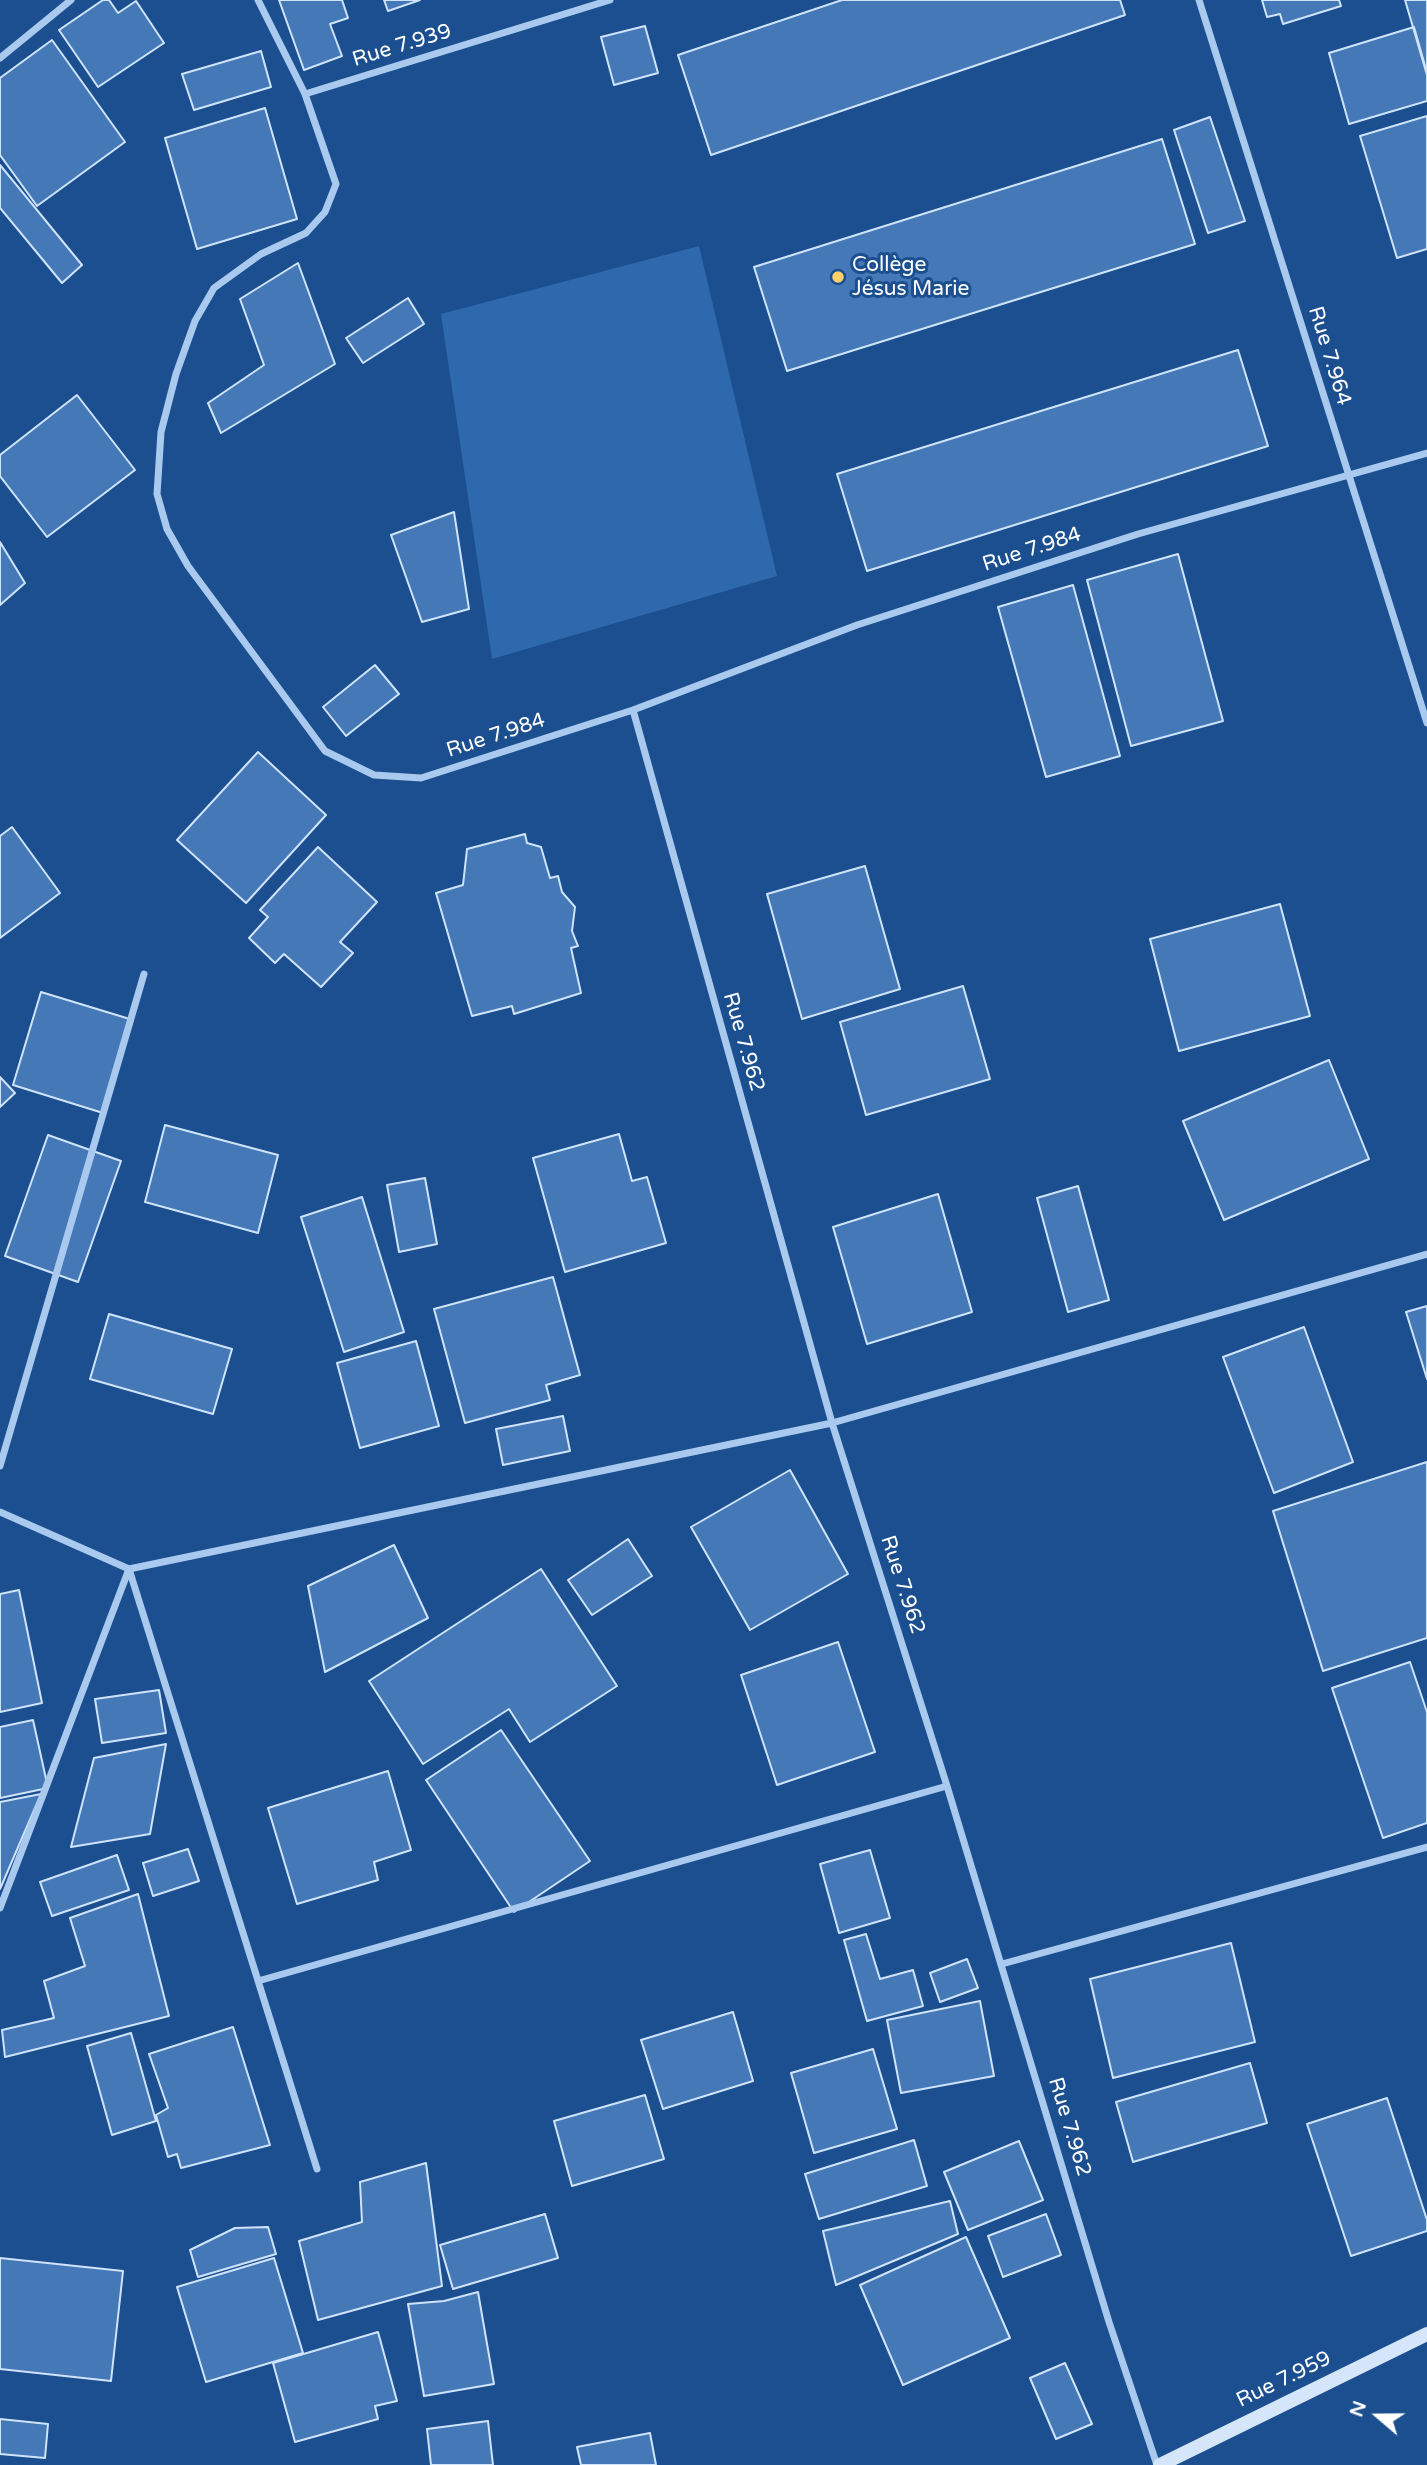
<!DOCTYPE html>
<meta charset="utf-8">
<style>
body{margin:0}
#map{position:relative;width:1427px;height:2465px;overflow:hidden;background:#1b4f8f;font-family:"Varela Round",sans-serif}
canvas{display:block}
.north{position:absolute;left:1343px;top:2381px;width:70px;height:70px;-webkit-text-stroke:5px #1b4f8f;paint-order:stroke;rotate:290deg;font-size:19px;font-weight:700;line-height:28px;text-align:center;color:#fff}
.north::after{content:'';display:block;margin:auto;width:24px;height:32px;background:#fff;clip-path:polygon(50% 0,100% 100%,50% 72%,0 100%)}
</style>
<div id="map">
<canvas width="1427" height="2465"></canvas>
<div class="north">N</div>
</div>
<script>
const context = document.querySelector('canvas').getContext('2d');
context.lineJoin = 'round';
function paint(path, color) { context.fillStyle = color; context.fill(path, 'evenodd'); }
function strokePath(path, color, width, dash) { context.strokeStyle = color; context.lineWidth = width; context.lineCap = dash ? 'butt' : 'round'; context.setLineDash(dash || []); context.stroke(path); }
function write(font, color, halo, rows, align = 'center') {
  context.font = font + ' "Varela Round",sans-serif'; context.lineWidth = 6; context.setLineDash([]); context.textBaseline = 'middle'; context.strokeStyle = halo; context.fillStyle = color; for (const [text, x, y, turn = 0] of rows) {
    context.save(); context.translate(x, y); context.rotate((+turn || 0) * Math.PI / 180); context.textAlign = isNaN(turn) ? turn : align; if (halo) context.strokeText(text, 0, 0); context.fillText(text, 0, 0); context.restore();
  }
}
const green = new Path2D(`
 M 699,246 L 777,576 L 492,659 L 441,314 Z`);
const building = new Path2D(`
 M 103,0 L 109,0 L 118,13 L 136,1 L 164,43 L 98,87 L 59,30 Z
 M 279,0 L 342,0 L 348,18 L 330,24 L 342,56 L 304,70 Z
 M 384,0 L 420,0 L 388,11 Z
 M 842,0 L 1120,0 L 1125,15 L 711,155 L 678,55 Z
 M 1262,0 L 1339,0 L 1341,6 L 1283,24 L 1280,14 L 1267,17 Z
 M 1405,0 L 1427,0 L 1427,75 Z
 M 645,26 L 658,73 L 614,85 L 601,37 Z
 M 1414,27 L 1427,73 L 1427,101 L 1349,124 L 1329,53 Z
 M 52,40 L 125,142 L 37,206 L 0,155 L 0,78 Z
 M 261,51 L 271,87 L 194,110 L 182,74 Z
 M 265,108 L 297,219 L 197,249 L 165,138 Z
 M 1427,116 L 1427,249 L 1397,258 L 1360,136 Z
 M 1210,117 L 1245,221 L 1208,233 L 1174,130 Z
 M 1162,139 L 1195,244 L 787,371 L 754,267 Z
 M 0,165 L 82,265 L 62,283 L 0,208 Z
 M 298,263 L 335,364 L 221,433 L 208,403 L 264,365 L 240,299 Z
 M 408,298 L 424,324 L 363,363 L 346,338 Z
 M 1238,350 L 1268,446 L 867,571 L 837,474 Z
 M 77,395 L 135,470 L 47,537 L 0,476 L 0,455 Z
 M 454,512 L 469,609 L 422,622 L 391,535 Z
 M 0,542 L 25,583 L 0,605 Z
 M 1178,554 L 1223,721 L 1131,746 L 1087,580 Z
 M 1073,585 L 1120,756 L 1046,777 L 998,607 Z
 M 375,665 L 399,694 L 346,736 L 323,707 Z
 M 258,752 L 326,815 L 246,903 L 177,840 Z
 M 12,827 L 60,893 L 0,938 L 0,836 Z
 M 525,834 L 527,843 L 541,847 L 550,878 L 558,876 L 562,892 L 575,907 L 572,931 L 578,946 L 571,948 L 581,993 L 514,1014 L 512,1006 L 472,1016 L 436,893 L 463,885 L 467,849 Z
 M 318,847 L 377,902 L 340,942 L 353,953 L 321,987 L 284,954 L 275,963 L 249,938 L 268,917 L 260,910 Z
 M 865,866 L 900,989 L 802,1019 L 767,894 Z
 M 1280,904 L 1310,1016 L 1179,1051 L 1150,939 Z
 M 963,986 L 990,1079 L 866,1115 L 840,1022 Z
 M 41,992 L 133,1020 L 103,1113 L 13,1085 Z
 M 1329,1060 L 1369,1159 L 1224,1220 L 1183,1121 Z
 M 0,1077 L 15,1093 L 0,1107 Z
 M 165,1125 L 278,1155 L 258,1233 L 145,1202 Z
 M 619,1134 L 632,1181 L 647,1177 L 666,1243 L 565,1272 L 533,1158 Z
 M 48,1135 L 121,1161 L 78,1282 L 5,1256 Z
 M 425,1178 L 437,1244 L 399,1252 L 387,1185 Z
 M 1078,1186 L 1109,1300 L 1068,1312 L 1037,1198 Z
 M 938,1194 L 972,1312 L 867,1344 L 833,1227 Z
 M 362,1197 L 404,1332 L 344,1352 L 301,1217 Z
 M 553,1277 L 580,1375 L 546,1385 L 550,1400 L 465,1423 L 434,1309 Z
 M 1427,1306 L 1427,1379 L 1406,1312 Z
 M 109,1314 L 232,1349 L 213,1414 L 90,1379 Z
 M 1304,1327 L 1353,1462 L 1274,1493 L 1223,1357 Z
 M 416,1341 L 439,1426 L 360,1448 L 337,1363 Z
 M 563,1416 L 570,1451 L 503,1465 L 496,1429 Z
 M 1427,1462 L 1427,1638 L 1323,1671 L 1273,1511 Z
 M 790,1470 L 848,1574 L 750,1630 L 691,1527 Z
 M 628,1539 L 652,1576 L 592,1615 L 568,1580 Z
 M 394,1545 L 428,1618 L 325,1672 L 308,1586 Z
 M 541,1569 L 617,1686 L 530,1742 L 509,1709 L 423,1764 L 369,1681 Z
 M 19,1590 L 42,1703 L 0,1712 L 0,1594 Z
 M 838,1642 L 875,1752 L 777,1785 L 741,1675 Z
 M 1410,1662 L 1427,1712 L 1427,1823 L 1383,1838 L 1332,1688 Z
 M 159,1690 L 166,1733 L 102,1743 L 95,1699 Z
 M 33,1720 L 48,1788 L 0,1798 L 0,1727 Z
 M 501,1730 L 590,1861 L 514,1912 L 426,1780 Z
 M 166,1744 L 150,1834 L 71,1847 L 94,1758 Z
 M 388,1771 L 411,1850 L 374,1862 L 378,1880 L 297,1904 L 268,1808 Z
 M 41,1794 L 0,1889 L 0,1802 Z
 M 188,1849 L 199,1881 L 153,1896 L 143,1863 Z
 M 870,1850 L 890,1918 L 839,1933 L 820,1864 Z
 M 117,1855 L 129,1890 L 52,1916 L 40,1882 Z
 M 138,1894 L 169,2016 L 5,2057 L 2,2030 L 54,2018 L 44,1981 L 85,1966 L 70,1918 Z
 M 866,1934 L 880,1979 L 913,1970 L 923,2006 L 867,2021 L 844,1940 Z
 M 1231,1943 L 1255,2042 L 1113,2078 L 1090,1979 Z
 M 967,1959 L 978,1988 L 940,2002 L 930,1973 Z
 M 980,2001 L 994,2076 L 901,2093 L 887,2020 Z
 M 733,2012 L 753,2081 L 663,2109 L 641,2040 Z
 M 233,2027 L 270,2145 L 181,2168 L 177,2154 L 168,2157 L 156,2115 L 168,2108 L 149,2054 Z
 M 131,2033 L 156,2121 L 112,2135 L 87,2046 Z
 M 873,2049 L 897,2129 L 814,2153 L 791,2073 Z
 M 1250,2063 L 1267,2123 L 1133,2162 L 1116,2102 Z
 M 645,2095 L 664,2159 L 572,2186 L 554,2121 Z
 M 1387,2098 L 1427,2220 L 1427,2231 L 1351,2256 L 1307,2124 Z
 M 914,2140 L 927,2186 L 819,2219 L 805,2174 Z
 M 1019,2141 L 1043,2200 L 968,2230 L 944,2172 Z
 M 426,2163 L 442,2286 L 318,2320 L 299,2241 L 362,2222 L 360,2182 Z
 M 950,2201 L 958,2234 L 836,2285 L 823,2231 Z
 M 545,2214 L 558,2258 L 453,2289 L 440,2245 Z
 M 1046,2214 L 1061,2255 L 1003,2277 L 988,2236 Z
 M 268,2227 L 276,2254 L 198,2277 L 190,2250 L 235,2228 Z
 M 966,2237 L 1010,2338 L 903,2385 L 860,2285 Z
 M 0,2258 L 123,2271 L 111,2381 L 0,2369 Z
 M 274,2258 L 303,2353 L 206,2382 L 177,2287 Z
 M 478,2292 L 494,2384 L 424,2396 L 408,2304 L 444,2301 Z
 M 378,2332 L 397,2401 L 375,2406 L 378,2419 L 295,2442 L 273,2363 Z
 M 1065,2363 L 1092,2424 L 1056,2439 L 1030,2378 Z
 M 0,2419 L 48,2424 L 45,2458 L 0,2454 Z
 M 488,2421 L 493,2465 L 431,2465 L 427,2429 Z
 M 650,2433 L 656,2465 L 581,2465 L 577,2447 Z`);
const street = new Path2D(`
 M 258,0 L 305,94 L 336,184 L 325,212 L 306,233 L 261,254 L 214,288 L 195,321 L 176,374 L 161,432 L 157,494 L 167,529 L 188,566 L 325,751 L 374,775 L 421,778 L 633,710 L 857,625 L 1138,534 L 1427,453
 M 1199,0 L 1427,723
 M 0,58 L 71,0
 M 305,94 L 610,0
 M 633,710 L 832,1423 L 947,1786 L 1109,2322 L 1157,2465
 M 0,1466 L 144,974
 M 0,1512 L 129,1569 L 832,1423 L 1427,1254
 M 129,1569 L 317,2169
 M 0,1908 L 129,1569
 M 1002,1964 L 1427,1847
 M 258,1981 L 947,1786`);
const secondary = new Path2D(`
 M 1160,2465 L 1427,2334`);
const markers = [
 [838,277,7,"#ffd166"]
];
const streetNames = [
 ["Rue 7.939",402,46,-17],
 ["Rue 7.964",1329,356,73],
 ["Rue 7.984",1032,550,-18],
 ["Rue 7.984",496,736,-18],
 ["Rue 7.962",743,1042,74],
 ["Rue 7.962",902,1585,72],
 ["Rue 7.962",1069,2127,73],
 ["Rue 7.959",1284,2380,-26]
];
const poiNames = [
 ["Collège",852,265],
 ["Jésus Marie",852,289]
];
paint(green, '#2e69ad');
paint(building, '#4478b7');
strokePath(building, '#cfe3fa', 2);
strokePath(street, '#a9c9ee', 7);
strokePath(secondary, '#d6e6fa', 14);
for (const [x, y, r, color] of markers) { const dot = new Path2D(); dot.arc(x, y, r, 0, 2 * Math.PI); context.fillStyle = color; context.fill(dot); strokePath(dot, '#1b4f8f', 2.5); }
write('21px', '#fff', '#1b4f8f', streetNames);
write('21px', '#fff', '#1b4f8f', poiNames, 'left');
</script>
